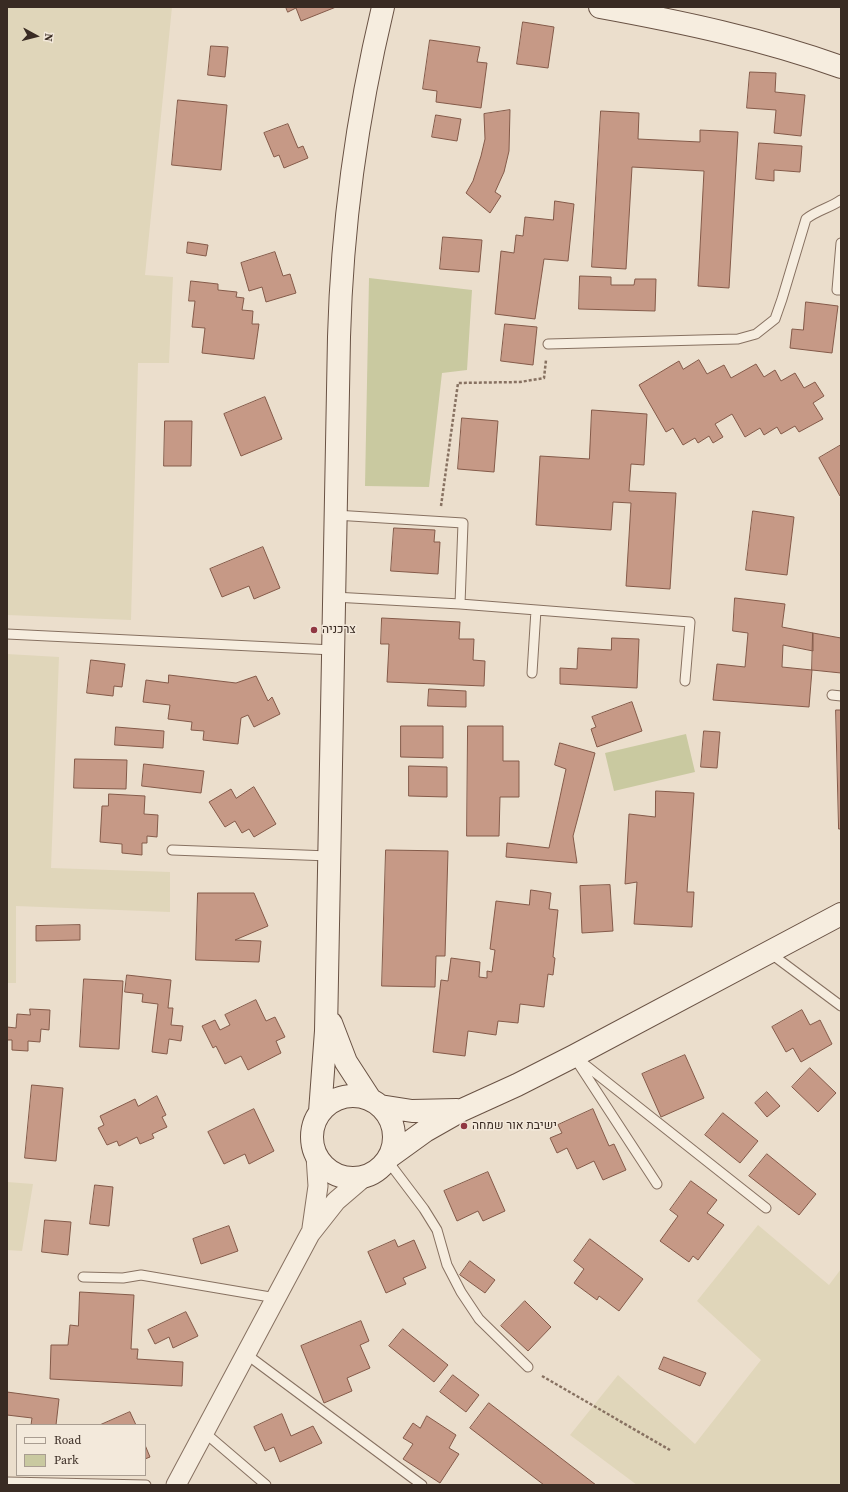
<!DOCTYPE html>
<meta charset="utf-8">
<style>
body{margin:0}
#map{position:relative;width:848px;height:1492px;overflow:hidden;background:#ebdecc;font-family:"Source Serif 4",serif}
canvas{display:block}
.frame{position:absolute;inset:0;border:8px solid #392b23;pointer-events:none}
.legend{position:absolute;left:16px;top:1424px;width:130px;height:52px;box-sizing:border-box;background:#f3e9db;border:1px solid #a99d91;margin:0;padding:5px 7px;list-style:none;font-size:12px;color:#392b23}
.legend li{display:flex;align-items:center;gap:8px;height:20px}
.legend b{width:20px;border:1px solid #a99d91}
.north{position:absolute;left:16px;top:16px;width:40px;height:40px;-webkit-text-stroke:3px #f3e9db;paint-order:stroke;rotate:97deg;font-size:11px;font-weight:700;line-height:16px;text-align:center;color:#392b23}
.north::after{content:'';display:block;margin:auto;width:14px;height:18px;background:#392b23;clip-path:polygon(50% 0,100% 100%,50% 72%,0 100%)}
</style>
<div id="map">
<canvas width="848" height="1492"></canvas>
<div class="frame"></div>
<ul class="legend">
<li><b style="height:5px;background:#f6eddf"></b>Road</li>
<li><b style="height:11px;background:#c9c9a0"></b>Park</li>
</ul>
<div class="north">N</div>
</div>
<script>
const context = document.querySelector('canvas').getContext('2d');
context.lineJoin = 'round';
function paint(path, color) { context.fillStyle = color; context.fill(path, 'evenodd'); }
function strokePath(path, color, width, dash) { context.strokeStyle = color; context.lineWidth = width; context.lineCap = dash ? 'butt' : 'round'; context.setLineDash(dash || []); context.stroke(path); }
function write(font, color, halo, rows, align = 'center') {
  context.font = font + ' "Source Serif 4",Heebo,serif'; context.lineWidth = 3; context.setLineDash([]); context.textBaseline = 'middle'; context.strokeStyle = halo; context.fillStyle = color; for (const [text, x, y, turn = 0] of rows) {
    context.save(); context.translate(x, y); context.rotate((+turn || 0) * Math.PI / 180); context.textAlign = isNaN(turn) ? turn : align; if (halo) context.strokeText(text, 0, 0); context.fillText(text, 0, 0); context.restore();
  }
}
const farmland = new Path2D(`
 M 7,7 L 172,7 L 145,275 L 173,277 L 169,363 L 138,363 L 131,620 L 7,615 Z
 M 7,654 L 59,657 L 51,868 L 170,872 L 170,912 L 16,906 L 16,983 L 7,983 Z
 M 7,1182 L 33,1184 L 22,1251 L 7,1250 Z
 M 758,1225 L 829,1285 L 841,1269 L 841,1485 L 637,1485 L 570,1435 L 618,1375 L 695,1444 L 761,1360 L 697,1301 Z`);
const green = new Path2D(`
 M 369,278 L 472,290 L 467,370 L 442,373 L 429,487 L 365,486 Z
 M 686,734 L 695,772 L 614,791 L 605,753 Z`);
const building = new Path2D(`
 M 286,7 L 336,7 L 301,21 L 296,8 L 288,12 Z
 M 523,22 L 554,27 L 548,68 L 517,64 Z
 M 430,40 L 480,47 L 477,62 L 487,63 L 481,108 L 436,102 L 437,91 L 423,89 Z
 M 211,46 L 228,47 L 225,77 L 208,75 Z
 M 750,72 L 776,73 L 775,92 L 805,95 L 801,136 L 774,133 L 776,110 L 747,108 Z
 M 178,100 L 227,105 L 221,170 L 172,165 Z
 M 510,110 L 509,151 L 504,172 L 495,192 L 501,196 L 490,213 L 466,193 L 473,181 L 481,156 L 485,139 L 484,114 Z
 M 601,111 L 639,113 L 638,139 L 700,142 L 700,130 L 738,132 L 729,288 L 698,286 L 704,171 L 632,167 L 626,269 L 592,267 Z
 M 436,115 L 461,119 L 457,141 L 432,137 Z
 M 288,124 L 298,148 L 303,146 L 308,158 L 284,168 L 279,155 L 274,157 L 264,133 Z
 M 759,143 L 802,146 L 800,172 L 774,170 L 774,181 L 756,179 Z
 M 555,201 L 574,204 L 568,261 L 544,259 L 535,319 L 495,314 L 501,251 L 514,253 L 516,235 L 523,236 L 525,217 L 553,220 Z
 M 443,237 L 482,240 L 479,272 L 440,269 Z
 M 188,242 L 208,245 L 206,256 L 187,253 Z
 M 275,252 L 283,276 L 290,274 L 296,293 L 266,302 L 262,287 L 249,291 L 241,263 Z
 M 580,276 L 611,277 L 611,285 L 634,285 L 635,279 L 656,279 L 655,311 L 579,309 Z
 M 191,281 L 218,284 L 218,290 L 237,292 L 236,297 L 244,298 L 242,310 L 253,311 L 252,324 L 259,324 L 254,359 L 202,353 L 205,328 L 192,327 L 195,301 L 189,301 Z
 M 806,302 L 838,306 L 832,353 L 790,348 L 792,329 L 803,330 Z
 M 505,324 L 537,327 L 533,365 L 501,361 Z
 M 699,360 L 707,374 L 724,365 L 731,378 L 756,364 L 764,377 L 775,370 L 781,381 L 795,373 L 804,388 L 815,382 L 824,396 L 813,403 L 823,419 L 799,432 L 795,426 L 781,434 L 777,427 L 764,435 L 760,428 L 745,437 L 732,414 L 715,424 L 723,437 L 713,443 L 709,436 L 698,443 L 695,438 L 683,445 L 673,428 L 666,432 L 639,385 L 679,361 L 683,369 Z
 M 265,397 L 282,439 L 241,456 L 224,414 Z
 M 592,410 L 647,414 L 644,465 L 631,464 L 629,491 L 676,493 L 670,589 L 626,586 L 631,503 L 613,502 L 611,530 L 536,525 L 540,456 L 589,459 Z
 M 462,418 L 498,421 L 494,472 L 458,469 Z
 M 165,421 L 192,421 L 191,466 L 164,466 Z
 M 841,445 L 841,496 L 840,496 L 819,458 Z
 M 753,511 L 794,517 L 787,575 L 746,570 Z
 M 394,528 L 435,530 L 434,542 L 440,542 L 438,574 L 391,571 Z
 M 263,547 L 280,588 L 254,599 L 249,586 L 222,597 L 210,569 Z
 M 735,598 L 785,604 L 782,627 L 813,633 L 813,651 L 783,645 L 782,667 L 812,670 L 809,707 L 713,700 L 717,664 L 745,667 L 748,633 L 733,631 Z
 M 382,618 L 460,622 L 459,639 L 474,639 L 473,660 L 485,661 L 484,686 L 387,682 L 389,644 L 381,644 Z
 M 813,633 L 841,638 L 841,673 L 812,670 Z
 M 612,638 L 639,639 L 637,688 L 560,684 L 560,668 L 577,669 L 578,648 L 611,650 Z
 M 91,660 L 125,664 L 122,687 L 114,686 L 113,696 L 87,693 Z
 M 169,675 L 236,683 L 256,676 L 268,701 L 272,697 L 280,714 L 254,727 L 248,715 L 241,718 L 238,744 L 203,740 L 204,731 L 191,730 L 192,722 L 168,719 L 170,705 L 143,702 L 146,680 L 168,683 Z
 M 429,689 L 466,691 L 466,707 L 428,706 Z
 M 632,702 L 642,731 L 597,747 L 591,729 L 596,727 L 592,717 Z
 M 836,710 L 841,710 L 841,829 L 839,829 Z
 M 401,726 L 443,726 L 443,758 L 401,757 Z
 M 468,726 L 503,726 L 503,761 L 519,761 L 519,797 L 500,797 L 499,836 L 467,836 Z
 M 116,727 L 164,731 L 163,748 L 115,745 Z
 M 704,731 L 720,732 L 717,768 L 701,767 Z
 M 560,743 L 595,753 L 573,836 L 577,863 L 506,857 L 507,843 L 549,848 L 566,769 L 555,765 Z
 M 75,759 L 127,760 L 126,789 L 74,788 Z
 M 144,764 L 204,771 L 201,793 L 142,786 Z
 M 409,766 L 447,767 L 447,797 L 409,796 Z
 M 254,787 L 276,824 L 254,837 L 249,829 L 242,833 L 235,821 L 225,827 L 209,802 L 231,789 L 236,798 Z
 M 656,791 L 694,793 L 687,892 L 694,892 L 692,927 L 634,924 L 637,882 L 625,884 L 629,814 L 655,817 Z
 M 109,794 L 145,796 L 144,814 L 158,815 L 157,837 L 147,836 L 147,843 L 142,843 L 142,855 L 122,853 L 122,844 L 100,842 L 102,806 L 108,806 Z
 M 386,850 L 448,851 L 445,956 L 436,956 L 435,987 L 382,986 Z
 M 610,885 L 613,931 L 582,933 L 580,886 Z
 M 531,890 L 551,893 L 549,909 L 558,910 L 553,957 L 555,958 L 553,975 L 548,974 L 544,1007 L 520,1004 L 518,1023 L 498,1021 L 496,1035 L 468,1031 L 465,1056 L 433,1052 L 441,980 L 448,981 L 451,958 L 480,962 L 479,977 L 487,978 L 487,971 L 492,972 L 495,950 L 490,949 L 496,901 L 529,905 Z
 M 198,893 L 254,893 L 268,926 L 235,940 L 261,941 L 259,962 L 196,960 Z
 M 80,925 L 80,940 L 36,941 L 36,926 Z
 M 127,975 L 171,980 L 168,1008 L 173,1008 L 171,1025 L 183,1026 L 181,1041 L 169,1039 L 167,1054 L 152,1052 L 158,1004 L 142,1002 L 143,994 L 125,992 Z
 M 84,979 L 123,981 L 119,1049 L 80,1047 Z
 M 256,1000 L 266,1021 L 275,1017 L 285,1037 L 276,1041 L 281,1053 L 248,1070 L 241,1056 L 225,1064 L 216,1046 L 213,1048 L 202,1026 L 215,1020 L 220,1030 L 230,1025 L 225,1015 Z
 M 30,1009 L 50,1010 L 49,1030 L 41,1029 L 40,1042 L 28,1041 L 28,1051 L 12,1050 L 12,1040 L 7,1040 L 7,1027 L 16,1028 L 17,1014 L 30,1015 Z
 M 802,1010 L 810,1025 L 820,1020 L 832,1044 L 801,1062 L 793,1048 L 786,1052 L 772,1027 Z
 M 685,1055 L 704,1098 L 661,1117 L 642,1074 Z
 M 810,1068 L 836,1093 L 818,1112 L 792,1087 Z
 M 32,1085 L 63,1088 L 56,1161 L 25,1158 Z
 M 767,1092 L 780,1106 L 767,1117 L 755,1103 Z
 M 157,1096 L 166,1115 L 162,1117 L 167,1127 L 152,1134 L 154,1138 L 140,1144 L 137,1137 L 119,1146 L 117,1141 L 107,1145 L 98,1128 L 104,1125 L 100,1116 L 135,1099 L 138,1106 Z
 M 254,1109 L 274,1151 L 249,1164 L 245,1154 L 224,1164 L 208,1132 Z
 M 593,1109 L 609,1146 L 614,1144 L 626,1170 L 603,1180 L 594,1161 L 577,1169 L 567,1148 L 557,1153 L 550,1138 L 562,1133 L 558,1125 Z
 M 723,1113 L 758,1141 L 740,1163 L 705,1135 Z
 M 767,1154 L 816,1194 L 799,1215 L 749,1176 Z
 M 488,1172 L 505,1211 L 483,1221 L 478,1211 L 457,1221 L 444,1191 Z
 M 691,1181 L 717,1200 L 707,1213 L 724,1225 L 698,1260 L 693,1256 L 689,1262 L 660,1241 L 678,1216 L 670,1210 Z
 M 95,1185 L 113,1187 L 109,1226 L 90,1224 Z
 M 45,1220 L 71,1222 L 68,1255 L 42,1252 Z
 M 229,1226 L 238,1251 L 201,1264 L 193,1239 Z
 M 590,1239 L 643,1279 L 619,1311 L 599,1296 L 597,1300 L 574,1283 L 584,1269 L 574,1261 Z
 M 395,1240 L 398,1247 L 414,1240 L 426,1268 L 403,1278 L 406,1284 L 386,1293 L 368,1252 Z
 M 470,1261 L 495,1280 L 485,1293 L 460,1275 Z
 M 80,1292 L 134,1295 L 131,1349 L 138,1349 L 137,1359 L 183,1362 L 182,1386 L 50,1379 L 51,1345 L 68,1345 L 70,1325 L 78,1326 Z
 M 525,1301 L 551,1327 L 528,1351 L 501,1326 Z
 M 186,1312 L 198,1336 L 173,1348 L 169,1337 L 155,1344 L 148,1330 Z
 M 361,1321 L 369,1341 L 360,1345 L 370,1368 L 347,1378 L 352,1391 L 324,1403 L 301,1346 Z
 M 403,1329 L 448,1365 L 434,1382 L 389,1346 Z
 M 664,1357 L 706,1373 L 700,1386 L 659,1369 Z
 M 453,1375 L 479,1395 L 466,1412 L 440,1392 Z
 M 7,1392 L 59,1399 L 56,1425 L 31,1425 L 32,1418 L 7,1415 Z
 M 489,1403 L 596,1485 L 544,1485 L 470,1428 Z
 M 130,1412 L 136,1425 L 100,1425 Z
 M 282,1414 L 291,1436 L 313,1426 L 322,1443 L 280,1462 L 274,1447 L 265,1451 L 254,1427 Z
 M 427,1416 L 456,1435 L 449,1448 L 459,1454 L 440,1483 L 403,1459 L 413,1444 L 403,1438 L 413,1423 L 420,1428 Z
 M 145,1445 L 150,1457 L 145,1459 Z`);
const path = new Path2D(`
 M 441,506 L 458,383 L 520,382 L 544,378 L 546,360
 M 542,1376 L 670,1450`);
const lane = new Path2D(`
 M 841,243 L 837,290 L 841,290
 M 548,344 L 738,339 L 756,334 L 775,319 L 782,299 L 806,219 C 817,210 830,208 841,200
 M 334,597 L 460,604 L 463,523 L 335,515
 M 460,604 L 690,622 L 685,681
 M 7,634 L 333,650
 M 532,673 L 536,610
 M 832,695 L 841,696
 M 172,850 L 329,856
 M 770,953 L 841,1006
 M 574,1056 L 766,1208
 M 578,1063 L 657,1184
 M 387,1160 L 424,1209 L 437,1230 L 447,1265 L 461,1292 L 479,1319 L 528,1367
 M 83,1277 L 123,1278 L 141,1275 L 276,1298
 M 246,1354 L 422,1485
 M 204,1432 L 266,1485
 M 7,1482 L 146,1485`);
const street = new Path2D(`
 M 312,1228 L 318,1186 L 316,1156
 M 176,1485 L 310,1234 L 336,1201 L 364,1177`);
const secondary = new Path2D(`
 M 600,7 C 682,22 763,39 841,67
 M 331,1023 L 346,1062 L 370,1099
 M312 1137a41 41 0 1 1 82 0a41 41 0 1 1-82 0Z
 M 380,1106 L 412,1111 L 457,1110
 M 320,1112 L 326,1031 L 339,337 C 342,225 357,116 383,7
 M 389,1157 L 425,1131 L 462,1110 L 517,1085 L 574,1056 L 841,914`);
const markers = [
 [314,630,4,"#903742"],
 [464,1126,4,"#903742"]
];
const poiNames = [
 ["צרכניה",322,630],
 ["ישיבת אור שמחה",472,1126]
];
paint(farmland, '#e0d6ba');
paint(green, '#c9c9a0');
paint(building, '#c69986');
strokePath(building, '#845a49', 1);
strokePath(lane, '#877161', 11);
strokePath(street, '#877161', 21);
strokePath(secondary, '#695244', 24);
strokePath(path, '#877161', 2.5, [3, 2]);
strokePath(lane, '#f6eddf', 9);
strokePath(street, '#f6eddf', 19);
strokePath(secondary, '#f6eddf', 22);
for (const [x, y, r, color] of markers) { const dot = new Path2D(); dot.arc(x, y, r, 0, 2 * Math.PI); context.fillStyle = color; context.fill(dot); strokePath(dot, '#f3e9db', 1.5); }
write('12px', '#392b23', '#f3e9db', poiNames, 'left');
</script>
